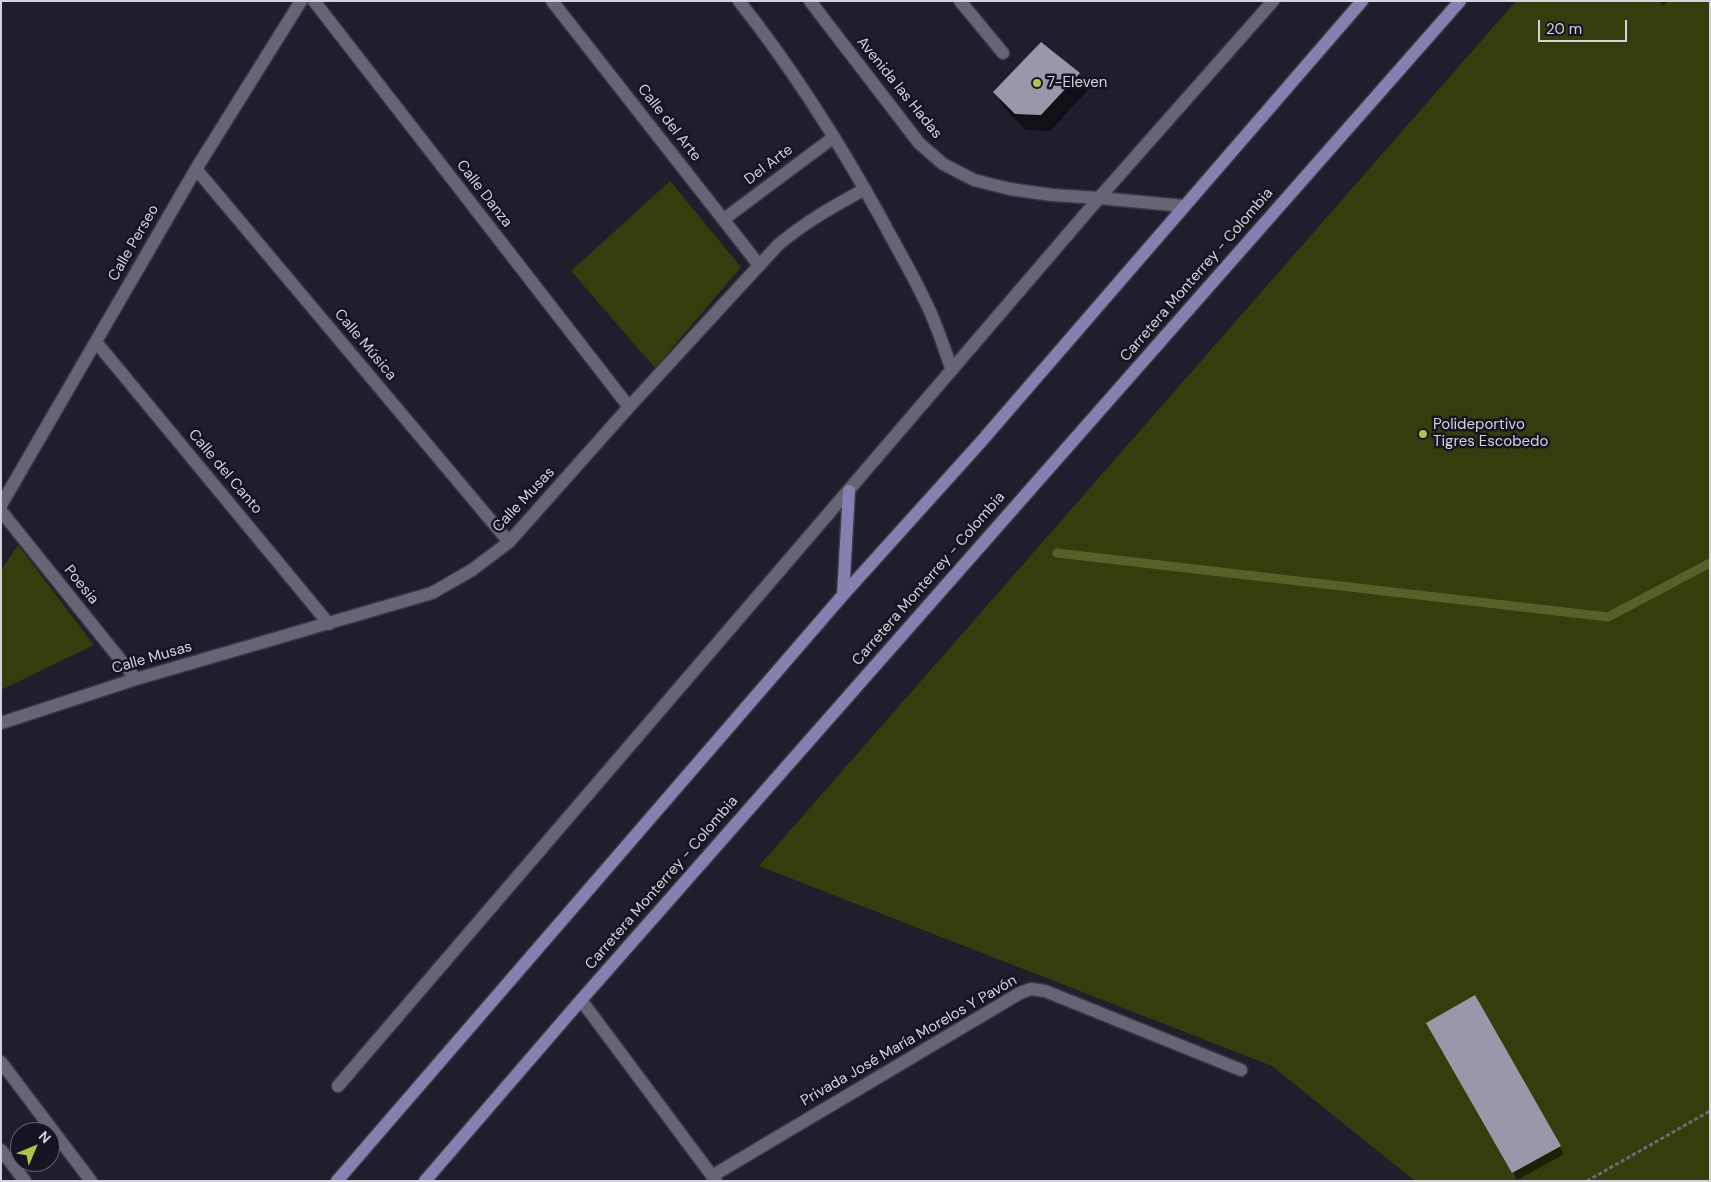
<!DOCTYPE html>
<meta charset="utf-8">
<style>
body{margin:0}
#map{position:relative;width:1711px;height:1182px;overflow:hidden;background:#1f1e2c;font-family:"DM Sans",sans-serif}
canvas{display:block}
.frame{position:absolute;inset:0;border:2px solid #d3d3dd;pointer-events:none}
.north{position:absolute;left:10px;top:1122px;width:50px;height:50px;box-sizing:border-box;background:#151522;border:1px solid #61616d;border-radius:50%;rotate:45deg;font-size:14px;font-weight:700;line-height:20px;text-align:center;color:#d3d3dd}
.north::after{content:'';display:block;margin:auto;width:18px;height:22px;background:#b4c24a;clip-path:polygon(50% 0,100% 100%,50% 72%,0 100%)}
.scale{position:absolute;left:1538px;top:20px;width:89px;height:22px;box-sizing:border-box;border:2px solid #d3d3dd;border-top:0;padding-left:6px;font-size:15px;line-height:18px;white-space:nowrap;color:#d3d3dd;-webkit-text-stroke:4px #151522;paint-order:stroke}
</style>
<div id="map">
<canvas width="1711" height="1182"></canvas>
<div class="frame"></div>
<div class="north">N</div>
<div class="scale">20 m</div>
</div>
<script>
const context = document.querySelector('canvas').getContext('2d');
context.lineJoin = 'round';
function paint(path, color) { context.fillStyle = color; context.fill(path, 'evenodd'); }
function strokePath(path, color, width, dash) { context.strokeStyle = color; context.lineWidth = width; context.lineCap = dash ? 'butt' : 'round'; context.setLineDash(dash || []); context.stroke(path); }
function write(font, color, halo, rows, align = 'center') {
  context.font = font + ' "DM Sans",sans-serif'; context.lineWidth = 5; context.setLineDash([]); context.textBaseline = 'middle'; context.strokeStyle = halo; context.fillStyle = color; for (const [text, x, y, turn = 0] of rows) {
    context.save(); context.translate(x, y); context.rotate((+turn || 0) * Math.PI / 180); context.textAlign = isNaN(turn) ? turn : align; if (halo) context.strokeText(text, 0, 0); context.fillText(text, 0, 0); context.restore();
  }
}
const green = new Path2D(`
 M 1516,1 L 1710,1 L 1710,1181 L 1415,1181 L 1272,1066 L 759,866 Z
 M 670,181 L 741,267 L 655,368 L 571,271 Z
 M 18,545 L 94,645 L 1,690 L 1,570 Z`);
const shadow = new Path2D(`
 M 1659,1 L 1668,1 L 1663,6 Z
 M 1079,74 L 1088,90 L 1050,131 L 1026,130 L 1004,108 L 995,92 Z
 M 1475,997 L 1564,1154 L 1517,1180 L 1428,1023 Z`);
const stream = new Path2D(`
 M 1057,553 L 1608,617 L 1710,563`);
const building = new Path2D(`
 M 1041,42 L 1080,73 L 1041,115 L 1015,114 L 993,92 Z
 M 1475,995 L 1561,1146 L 1512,1173 L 1426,1023 Z`);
const path = new Path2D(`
 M 1587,1181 L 1710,1111`);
const minor = new Path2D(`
 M 314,1 L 629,407
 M 552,1 L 759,265
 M 739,1 C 793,69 839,142 881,218 C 895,245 911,271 924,299 C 936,321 943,346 952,370
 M 810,1 L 919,143 L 943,164 L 974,180 L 1010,189 L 1052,195 L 1099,198 L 1184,206
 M 960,1 L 1003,53
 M 196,169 L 509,542
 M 724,219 L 834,137
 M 96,342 L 329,624
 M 1,505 L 196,169 L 301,1
 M 1,511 L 136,679
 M 1,723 L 136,679 L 432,593 L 472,570 L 509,542 L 629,407 L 778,245 C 805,222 834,206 865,189
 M 581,1000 L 716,1181
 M 338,1086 L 1099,198 L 1273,1
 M 712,1176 L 1020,993 L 1031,989 L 1045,991 L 1241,1070`);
const secondary = new Path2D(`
 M 1,1062 L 91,1181
 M 1,1150 L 25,1181`);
const primary = new Path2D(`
 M 843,595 L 849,491
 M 337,1181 L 843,595 L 980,443 L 1362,1
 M 425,1181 L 581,1000 L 1460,1`);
const markers = [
 [1037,83,5,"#b4c24a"],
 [1423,434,5,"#b4c24a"]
];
const poiNames = [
 ["7-Eleven",1047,83],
 ["Polideportivo",1433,425],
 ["Tigres Escobedo",1433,442]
];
const streetNames = [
 ["Avenida las Hadas",899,88,51],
 ["Calle del Arte",669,123,52],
 ["Del Arte",769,165,-37],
 ["Calle Danza",484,194,52],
 ["Calle Perseo",134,243,-60],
 ["Carretera Monterrey - Colombia",1197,275,-49],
 ["Calle Música",365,345,50],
 ["Calle del Canto",225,472,50],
 ["Calle Musas",524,500,-47],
 ["Carretera Monterrey - Colombia",929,579,-49],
 ["Poesia",81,585,51],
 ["Calle Musas",152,658,-16],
 ["Carretera Monterrey - Colombia",662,883,-49],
 ["Privada José María Morelos Y Pavón",909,1041,-30]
];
paint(green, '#363c0b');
paint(shadow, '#0007');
strokePath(stream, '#585f29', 9);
paint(building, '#9898aa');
strokePath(minor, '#393944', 15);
strokePath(secondary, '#393944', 15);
strokePath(primary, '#393944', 15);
strokePath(path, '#6c6c78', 3, [4, 2.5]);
strokePath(minor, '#656576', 12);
strokePath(secondary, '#656576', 12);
strokePath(primary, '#8381af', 12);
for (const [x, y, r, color] of markers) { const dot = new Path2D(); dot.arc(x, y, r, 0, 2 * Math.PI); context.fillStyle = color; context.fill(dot); strokePath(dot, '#151522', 2); }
write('15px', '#d3d3dd', '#151522', poiNames, 'left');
write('15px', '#d3d3dd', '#151522', streetNames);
</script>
